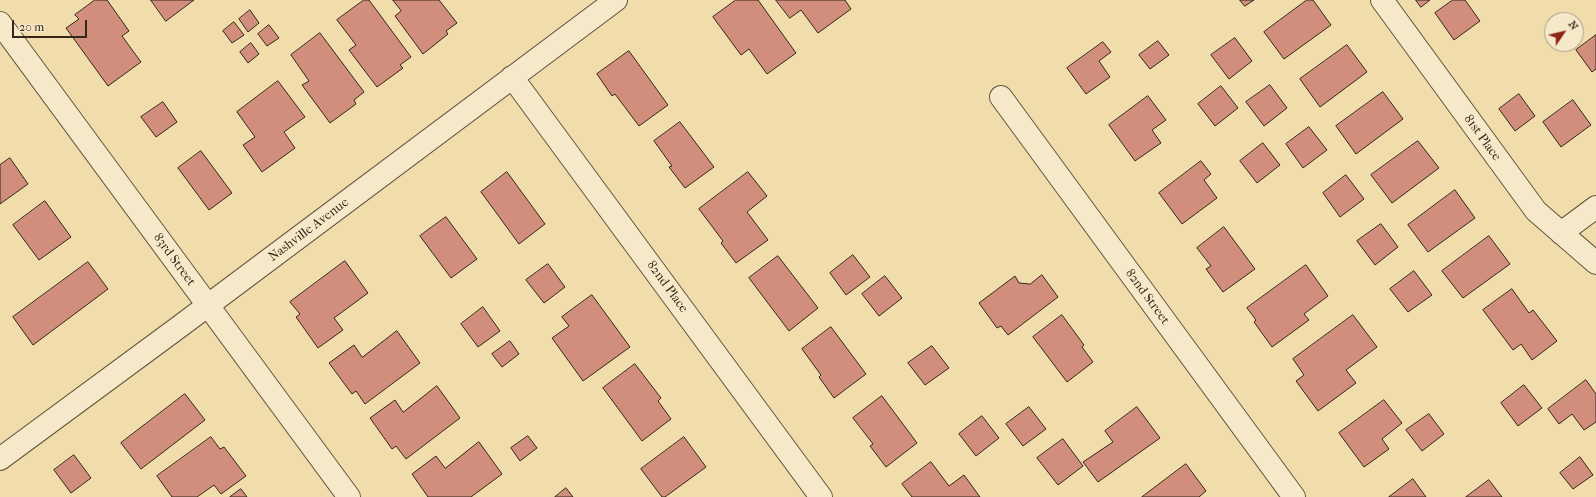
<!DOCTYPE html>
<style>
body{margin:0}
#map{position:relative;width:1596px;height:497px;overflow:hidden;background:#f1ddac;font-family:"IM FELL French Canon",serif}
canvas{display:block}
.north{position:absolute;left:1544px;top:12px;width:40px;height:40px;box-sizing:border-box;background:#f6e9c9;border:1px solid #a89b82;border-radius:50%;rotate:55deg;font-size:11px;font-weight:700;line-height:16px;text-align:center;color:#342618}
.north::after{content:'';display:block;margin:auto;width:14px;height:18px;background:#8f2418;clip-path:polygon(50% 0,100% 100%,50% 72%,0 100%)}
.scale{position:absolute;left:12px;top:20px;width:75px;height:18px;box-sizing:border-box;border:2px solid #342618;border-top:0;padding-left:5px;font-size:12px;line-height:14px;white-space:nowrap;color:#342618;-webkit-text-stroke:3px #f6e9c9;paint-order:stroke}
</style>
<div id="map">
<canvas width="1596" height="497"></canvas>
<div class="north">N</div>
<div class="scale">20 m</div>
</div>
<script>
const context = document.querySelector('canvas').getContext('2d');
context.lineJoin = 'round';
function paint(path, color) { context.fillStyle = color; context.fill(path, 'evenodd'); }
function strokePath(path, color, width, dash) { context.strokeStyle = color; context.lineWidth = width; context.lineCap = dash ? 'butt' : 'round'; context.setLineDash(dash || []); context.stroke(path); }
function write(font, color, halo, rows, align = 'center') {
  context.font = font + ' "IM FELL French Canon",serif'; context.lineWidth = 4; context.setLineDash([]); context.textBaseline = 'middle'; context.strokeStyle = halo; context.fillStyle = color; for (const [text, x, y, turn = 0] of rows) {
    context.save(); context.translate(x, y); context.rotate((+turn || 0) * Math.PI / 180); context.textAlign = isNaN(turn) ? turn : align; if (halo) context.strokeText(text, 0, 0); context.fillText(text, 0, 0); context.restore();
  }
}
const building = new Path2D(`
 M 95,0 L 107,0 L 129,31 L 122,36 L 141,62 L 108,86 L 66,28 L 79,19 L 75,15 Z
 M 151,0 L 194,0 L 166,21 Z
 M 364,0 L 369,0 L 411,57 L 400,65 L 403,68 L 377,87 L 349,50 L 356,45 L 337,20 Z
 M 393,0 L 439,0 L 457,23 L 446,31 L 448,34 L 423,54 L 395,16 L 401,11 Z
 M 736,0 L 758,0 L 796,53 L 767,74 L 749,49 L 741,55 L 713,17 Z
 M 776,0 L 845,0 L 851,9 L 818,33 L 801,10 L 790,18 Z
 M 1240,0 L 1254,0 L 1245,6 Z
 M 1307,0 L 1313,0 L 1331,25 L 1284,59 L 1264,32 Z
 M 1416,0 L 1430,0 L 1421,7 Z
 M 1453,0 L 1465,0 L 1480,21 L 1454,40 L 1435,13 Z
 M 250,10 L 259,23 L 248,32 L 239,19 Z
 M 234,22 L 244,35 L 232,43 L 223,31 Z
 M 269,25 L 279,38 L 267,46 L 258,34 Z
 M 320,33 L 364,92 L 354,100 L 356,104 L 330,123 L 302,85 L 309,81 L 291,55 Z
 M 1596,35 L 1596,69 L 1592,72 L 1576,50 Z
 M 1235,38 L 1252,61 L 1229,79 L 1211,55 Z
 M 1158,41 L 1169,55 L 1150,69 L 1139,55 Z
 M 1103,42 L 1111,52 L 1099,61 L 1110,77 L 1086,94 L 1067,68 Z
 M 251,43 L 259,54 L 248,63 L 240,52 Z
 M 1347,45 L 1367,72 L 1320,107 L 1300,79 Z
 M 629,51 L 668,105 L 639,126 L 615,94 L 612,96 L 597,74 Z
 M 278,81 L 305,117 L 284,132 L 295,148 L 262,172 L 243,145 L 255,137 L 237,112 Z
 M 1270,85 L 1287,108 L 1264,126 L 1246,102 Z
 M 1221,86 L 1238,108 L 1215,126 L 1198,104 Z
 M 1383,92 L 1403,119 L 1356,154 L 1336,126 Z
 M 1519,94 L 1535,116 L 1515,131 L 1499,109 Z
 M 1148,96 L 1166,120 L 1152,130 L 1161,143 L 1135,161 L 1109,125 Z
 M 1573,100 L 1591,125 L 1561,147 L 1543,122 Z
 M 163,102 L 177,122 L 156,137 L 141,117 Z
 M 680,122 L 714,167 L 685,188 L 669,167 L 672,166 L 654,141 Z
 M 1309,127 L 1327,150 L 1303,168 L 1286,144 Z
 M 1418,141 L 1439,168 L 1392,203 L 1371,175 Z
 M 1263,143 L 1280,165 L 1257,183 L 1240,161 Z
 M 201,151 L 232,193 L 209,210 L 178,168 Z
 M 10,158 L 28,184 L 0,204 L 0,165 Z
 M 1201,161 L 1211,174 L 1204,180 L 1217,198 L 1182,224 L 1159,193 Z
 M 507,172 L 545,224 L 519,244 L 481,192 Z
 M 748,172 L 767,196 L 747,212 L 768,240 L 736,263 L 721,243 L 723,241 L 699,209 Z
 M 1346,175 L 1364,199 L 1340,217 L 1323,193 Z
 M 1455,190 L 1475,218 L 1428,252 L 1408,225 Z
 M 45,201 L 71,237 L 39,260 L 13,225 Z
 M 446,217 L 477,259 L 451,278 L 420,236 Z
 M 1381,224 L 1398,247 L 1375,265 L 1357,241 Z
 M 1224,227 L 1255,269 L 1223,292 L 1206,269 L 1211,266 L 1197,248 Z
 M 1489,236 L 1510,264 L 1463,298 L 1442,271 Z
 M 853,255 L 870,277 L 846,295 L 830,273 Z
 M 778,256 L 818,308 L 789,331 L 749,278 Z
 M 345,261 L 368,293 L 334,318 L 343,330 L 318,348 L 296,317 L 300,314 L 290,302 Z
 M 88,262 L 108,289 L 33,345 L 13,317 Z
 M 548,264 L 565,287 L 544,303 L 526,280 Z
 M 1306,265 L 1328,296 L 1304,314 L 1309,320 L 1272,347 L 1254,322 L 1256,320 L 1247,308 Z
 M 1414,271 L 1432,295 L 1408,312 L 1390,289 Z
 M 1042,275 L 1058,297 L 1008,335 L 1001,326 L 997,328 L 979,303 L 1015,276 L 1019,283 L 1030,284 Z
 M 885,276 L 902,298 L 879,316 L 862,294 Z
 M 1512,289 L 1529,313 L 1533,310 L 1557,341 L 1532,360 L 1521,344 L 1513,350 L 1483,310 Z
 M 592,295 L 630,347 L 583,381 L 552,338 L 569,326 L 562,317 Z
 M 483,307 L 500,331 L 478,347 L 461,324 Z
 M 1062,315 L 1084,345 L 1082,347 L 1093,362 L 1067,382 L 1033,337 Z
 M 1353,315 L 1377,347 L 1346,370 L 1356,383 L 1318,411 L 1296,381 L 1304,375 L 1293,359 Z
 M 831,327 L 866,374 L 834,398 L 819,377 L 821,375 L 802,349 Z
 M 397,331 L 420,363 L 365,404 L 356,391 L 352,394 L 329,363 L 354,345 L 362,357 Z
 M 510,341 L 519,354 L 502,367 L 492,354 Z
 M 932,346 L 949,368 L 925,385 L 908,363 Z
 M 635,364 L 661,398 L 658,401 L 671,419 L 642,441 L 603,388 Z
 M 1586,380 L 1596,394 L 1596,422 L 1584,430 L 1572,414 L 1559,424 L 1548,409 Z
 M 1524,385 L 1542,408 L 1518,426 L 1501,403 Z
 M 437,386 L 460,418 L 406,459 L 396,446 L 392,449 L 370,418 L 395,400 L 403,412 Z
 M 185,394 L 205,420 L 141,469 L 121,443 Z
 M 882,396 L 917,443 L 886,467 L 870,446 L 873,444 L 853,418 Z
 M 1384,400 L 1402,423 L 1382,439 L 1389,449 L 1364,467 L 1339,433 Z
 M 1029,407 L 1046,429 L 1023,446 L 1006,424 Z
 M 1137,407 L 1160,438 L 1098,482 L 1083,462 L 1113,442 L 1105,431 Z
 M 1429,414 L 1444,434 L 1422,451 L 1406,430 Z
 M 982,416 L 999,438 L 976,456 L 959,434 Z
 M 528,436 L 537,448 L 520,461 L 511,448 Z
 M 211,437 L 220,449 L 224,447 L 246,476 L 221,494 L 214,485 L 197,497 L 172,497 L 157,476 Z
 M 684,437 L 706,467 L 665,497 L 662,497 L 641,469 Z
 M 1063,439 L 1083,466 L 1058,485 L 1037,458 Z
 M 479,442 L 502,474 L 471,497 L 428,497 L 412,474 L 436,456 L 445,468 Z
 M 74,455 L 91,478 L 71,493 L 54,470 Z
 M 1580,457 L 1593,475 L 1573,489 L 1560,473 Z
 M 931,462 L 949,486 L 964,475 L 980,497 L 912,497 L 902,484 Z
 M 1186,464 L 1206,491 L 1199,497 L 1142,497 Z
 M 1413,479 L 1426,497 L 1389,497 Z
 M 1489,480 L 1502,497 L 1466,497 Z
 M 566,488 L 573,497 L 555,497 Z
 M 241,489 L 247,497 L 230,497 Z`);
const minor = new Path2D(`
 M 1382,0 L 1536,211 L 1596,263
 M 0,23 L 349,497
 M 512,77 L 821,497
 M 1001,97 L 1294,497
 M 1561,233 L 1596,207
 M 0,459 L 179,327 L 616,0`);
const streetNames = [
 ["81st Place",1482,138,54],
 ["Nashville Avenue",309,230,-37],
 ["83rd Street",174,260,54],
 ["82nd Place",667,287,54],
 ["82nd Street",1147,297,54]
];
paint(building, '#d28e7d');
strokePath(building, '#342618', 1);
strokePath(minor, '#63543d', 24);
strokePath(minor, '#f6e9c9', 22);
write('13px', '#342618', '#f6e9c9', streetNames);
</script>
